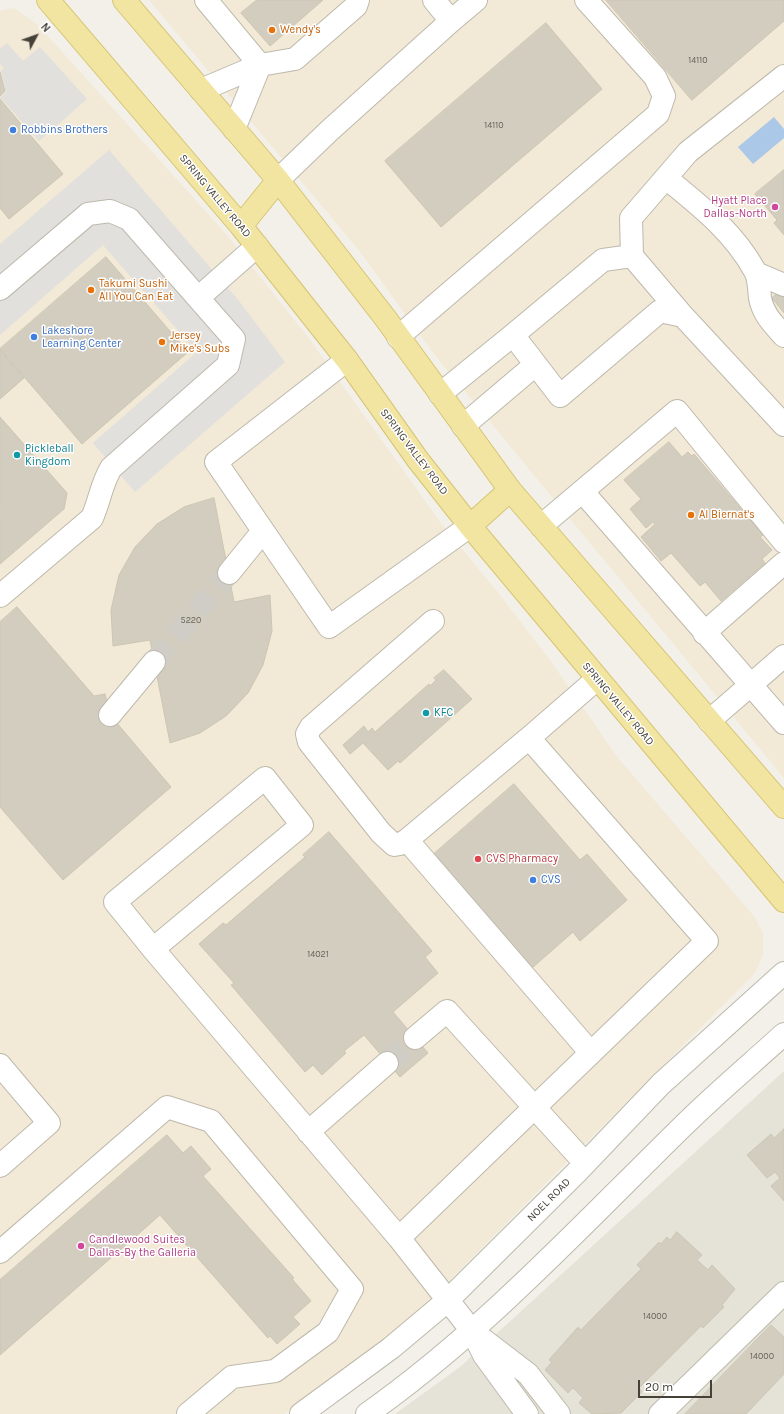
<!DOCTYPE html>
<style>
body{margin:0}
#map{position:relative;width:784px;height:1414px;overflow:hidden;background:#f2f0e9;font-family:Karla,sans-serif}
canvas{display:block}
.north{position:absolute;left:16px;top:16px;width:40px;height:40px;-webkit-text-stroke:3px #fff;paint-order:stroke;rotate:49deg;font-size:11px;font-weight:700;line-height:16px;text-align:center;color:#454138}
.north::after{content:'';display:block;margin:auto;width:14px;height:18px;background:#454138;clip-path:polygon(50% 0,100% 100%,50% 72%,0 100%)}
.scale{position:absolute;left:638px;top:1380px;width:74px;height:18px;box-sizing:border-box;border:2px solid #454138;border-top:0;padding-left:5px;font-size:12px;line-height:14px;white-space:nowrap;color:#454138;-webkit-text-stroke:3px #fff;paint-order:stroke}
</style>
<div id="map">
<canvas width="784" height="1414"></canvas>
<div class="north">N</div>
<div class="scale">20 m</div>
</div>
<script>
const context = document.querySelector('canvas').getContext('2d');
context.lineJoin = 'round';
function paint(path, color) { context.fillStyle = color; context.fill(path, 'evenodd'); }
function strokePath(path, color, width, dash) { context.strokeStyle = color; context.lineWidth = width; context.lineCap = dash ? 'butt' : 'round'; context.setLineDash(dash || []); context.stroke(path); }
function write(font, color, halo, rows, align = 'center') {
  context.font = font + ' Karla,sans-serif'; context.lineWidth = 3; context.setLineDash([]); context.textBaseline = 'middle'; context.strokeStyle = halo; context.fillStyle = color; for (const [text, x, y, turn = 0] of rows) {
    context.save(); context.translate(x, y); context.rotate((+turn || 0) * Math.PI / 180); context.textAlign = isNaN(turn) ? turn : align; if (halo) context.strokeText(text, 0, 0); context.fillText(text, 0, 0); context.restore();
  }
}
const residential = new Path2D(`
 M 784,1071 L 784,1414 L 395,1414 L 460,1367 Z`);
const commercial = new Path2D(`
 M 149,0 L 784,0 L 784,778 L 434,354 L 358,249 Z
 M 14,8 L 38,25 L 226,234 L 310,340 L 440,522 L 500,595 L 552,663 L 618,758 L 754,916 L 763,933 L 763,955 L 755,973 L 408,1322 L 284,1414 L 0,1414 L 0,11 Z`);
const parking = new Path2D(`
 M 7,43 L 23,61 L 40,47 L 87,99 L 39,141 L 0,97 L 6,92 L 1,71 L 4,68 L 0,64 L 0,49 Z
 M 109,150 L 239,301 L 285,362 L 135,492 L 93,443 L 197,352 L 103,245 L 0,335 L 0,244 Z`);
const water = new Path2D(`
 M 774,117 L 784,129 L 784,138 L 753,164 L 738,147 Z`);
const building = new Path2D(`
 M 257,0 L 323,0 L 270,46 L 241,13 Z
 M 606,0 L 784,0 L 784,21 L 692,100 Z
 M 546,23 L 602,89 L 441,227 L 385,161 Z
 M 0,72 L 5,91 L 0,96 Z
 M 0,99 L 63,174 L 9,219 L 0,208 Z
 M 784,170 L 784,235 L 774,223 L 777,220 L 755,194 Z
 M 106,257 L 188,352 L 82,444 L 0,349 Z
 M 784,288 L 784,313 L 772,298 Z
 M 0,350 L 24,378 L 0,399 Z
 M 0,417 L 67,493 L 64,509 L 0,564 Z
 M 669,442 L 682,457 L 688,452 L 692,456 L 694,454 L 763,535 L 760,537 L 772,550 L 762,559 L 765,563 L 721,601 L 705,582 L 700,586 L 671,553 L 661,561 L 641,537 L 655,524 L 653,522 L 646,528 L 630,509 L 641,499 L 624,480 Z
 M 214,498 L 234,602 L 270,595 L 272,631 L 263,665 L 248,693 L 226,716 L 200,733 L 170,743 L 150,640 L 113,646 L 111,610 L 119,575 L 135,547 L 157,524 L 184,507 Z
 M 17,607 L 94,696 L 105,694 L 110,715 L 171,787 L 63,880 L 0,807 L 0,622 Z
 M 444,670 L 472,699 L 400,763 L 398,761 L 388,770 L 363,743 L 350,754 L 343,745 L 364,726 L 368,732 L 372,728 L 375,732 L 429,684 L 430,686 L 436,680 L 434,678 Z
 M 514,784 L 580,860 L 587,854 L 627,900 L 580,941 L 573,932 L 532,968 L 434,854 Z
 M 329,832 L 432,951 L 425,957 L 438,973 L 393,1012 L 428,1053 L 400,1077 L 364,1035 L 344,1051 L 346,1053 L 322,1075 L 313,1065 L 305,1072 L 231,985 L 234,983 L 199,944 L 223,923 L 226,925 L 305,857 L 303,855 Z
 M 784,1129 L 784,1201 L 771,1186 L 780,1178 L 775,1172 L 767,1178 L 747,1155 L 771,1134 L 774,1138 Z
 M 167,1135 L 183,1153 L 191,1146 L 211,1169 L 203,1176 L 294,1278 L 292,1279 L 311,1301 L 293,1317 L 300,1324 L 277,1344 L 270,1336 L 268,1338 L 160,1215 L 0,1355 L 0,1280 Z
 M 677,1232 L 702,1255 L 697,1260 L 708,1270 L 712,1265 L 735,1289 L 722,1305 L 724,1307 L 703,1328 L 701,1326 L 639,1388 L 642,1392 L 621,1413 L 592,1414 L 579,1403 L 583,1398 L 573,1388 L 568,1393 L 545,1370 L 552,1362 L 549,1360 L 578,1327 L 581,1330 L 641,1269 L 637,1265 L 659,1242 L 661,1244 L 667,1237 L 670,1240 Z
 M 771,1325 L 784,1337 L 784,1374 L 746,1414 L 685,1414 Z`);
const minorTunnel = new Path2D(`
 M 154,662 L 229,573
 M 387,1063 L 415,1038`);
const minor = new Path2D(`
 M 206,0 L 260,65
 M 451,21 L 476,0
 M 201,90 L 260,65 L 295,59 L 356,6 L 358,0
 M 234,129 L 260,65
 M 666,178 C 699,205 734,232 755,271 C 759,278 759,289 760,298 C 763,314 773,324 784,336
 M 278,180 L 329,131 L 451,21 L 434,0
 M 632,256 L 631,218 L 688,152 L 784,76
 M 756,273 L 784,285
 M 0,289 L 88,214 L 110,211 L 129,219 L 198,298 L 257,246
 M 683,316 L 632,256 L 603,260 L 513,335 L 560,396 L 660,311 L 683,316 L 784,425
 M 398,337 L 658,114 L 664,96 L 655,77 L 586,0
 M 347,360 L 216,462 L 329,627 L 470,526
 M 440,394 L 513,335
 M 463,426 L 535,365
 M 582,491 L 784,723
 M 541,526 L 677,411 L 784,542
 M 229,573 L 263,531
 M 0,596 L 92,518 C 100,500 101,485 111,468 L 228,365 L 234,339 L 198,298
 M 704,633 L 784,563
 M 110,715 L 154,662
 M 709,721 L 784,656
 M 529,738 L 407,840 L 591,1053
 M 407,840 L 400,844 L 394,845 L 381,833 L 309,742 L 307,734 L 311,727 L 433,621
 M 153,949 L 115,902 L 265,778 L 302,825 L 153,949 L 399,1238 L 472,1331 L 484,1355 L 527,1414
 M 415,1038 L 447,1011 L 585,1163
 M 0,1065 L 49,1123 L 0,1166
 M 308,1132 L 387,1063
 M 399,1238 L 707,941 L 529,738 L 597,679
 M 0,1252 L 167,1107 L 211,1121 L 352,1289 L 328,1332 L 275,1371 L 232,1377 L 188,1414
 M 481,1338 L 528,1374 L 559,1414
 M 301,1414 L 391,1348 L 447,1301 L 577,1172 L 661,1084 L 784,973
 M 367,1414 C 483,1332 580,1227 681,1128 C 714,1095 750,1065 784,1034
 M 660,1414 L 784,1293`);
const major = new Path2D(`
 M 48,0 L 241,226 L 347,360 L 418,460 L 470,526 L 784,901
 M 124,0 L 278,180 L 386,319 L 510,490 L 784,807
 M 241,226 L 278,180
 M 470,526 L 510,490`);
const markers = [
 [272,30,4,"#e8710a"],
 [13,130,4,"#3f7fe0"],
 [775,207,4,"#d1479c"],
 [91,290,4,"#e8710a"],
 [34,337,4,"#3f7fe0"],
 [162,342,4,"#e8710a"],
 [17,455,4,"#0f9aa8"],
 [691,515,4,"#e8710a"],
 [426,713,4,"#0f9aa8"],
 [478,859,4,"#e0444e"],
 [533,880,4,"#3f7fe0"],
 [81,1246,4,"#d1479c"]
];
const numberNames = [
 ["14110",698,60],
 ["14110",494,125],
 ["5220",191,620],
 ["14021",318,954],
 ["14000",655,1316],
 ["14000",762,1356]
];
const foodNames = [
 ["Wendy's",280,30],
 ["Takumi Sushi",99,284],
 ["All You Can Eat",99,297],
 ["Jersey",170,336],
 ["Mike's Subs",170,349],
 ["Al Biernat's",699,515]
];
const shopNames = [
 ["Robbins Brothers",21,130],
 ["Lakeshore",42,331],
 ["Learning Center",42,344],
 ["CVS",541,880]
];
const streetNames = [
 ["SPRING VALLEY ROAD",215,196,50],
 ["SPRING VALLEY ROAD",414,452,53],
 ["SPRING VALLEY ROAD",618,704,50],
 ["NOEL ROAD",549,1200,-45]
];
const hotelNames = [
 ["Hyatt Place",767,201],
 ["Dallas-North",767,214],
 ["Candlewood Suites",89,1240,"left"],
 ["Dallas-By the Galleria",89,1253,"left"]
];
const cultureNames = [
 ["Pickleball",25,449],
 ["Kingdom",25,462],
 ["KFC",434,713]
];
const healthNames = [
 ["CVS Pharmacy",486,859]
];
paint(residential, '#e5e3d7');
paint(commercial, '#f2e9d6');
paint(parking, '#e1e0dd');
paint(water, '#acc8e8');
paint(building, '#d2cdbf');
strokePath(building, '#ccc6b3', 1);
strokePath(minorTunnel, '#cfcdc6', 22, [22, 11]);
strokePath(minor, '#bdb9ac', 24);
strokePath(major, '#d6c473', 24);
strokePath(minor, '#fff', 22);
strokePath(major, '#f2e5a1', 22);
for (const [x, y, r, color] of markers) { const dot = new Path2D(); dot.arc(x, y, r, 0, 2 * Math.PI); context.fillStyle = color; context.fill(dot); strokePath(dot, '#fff', 1.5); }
write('9px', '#68645a', null, numberNames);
write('11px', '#c56008', '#fff', foodNames, 'left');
write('11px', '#366cbe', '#fff', shopNames, 'left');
write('11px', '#454138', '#fff', streetNames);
write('11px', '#b23c85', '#fff', hotelNames, 'right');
write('11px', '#0d838f', '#fff', cultureNames, 'left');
write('11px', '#be3a42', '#fff', healthNames, 'left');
</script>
